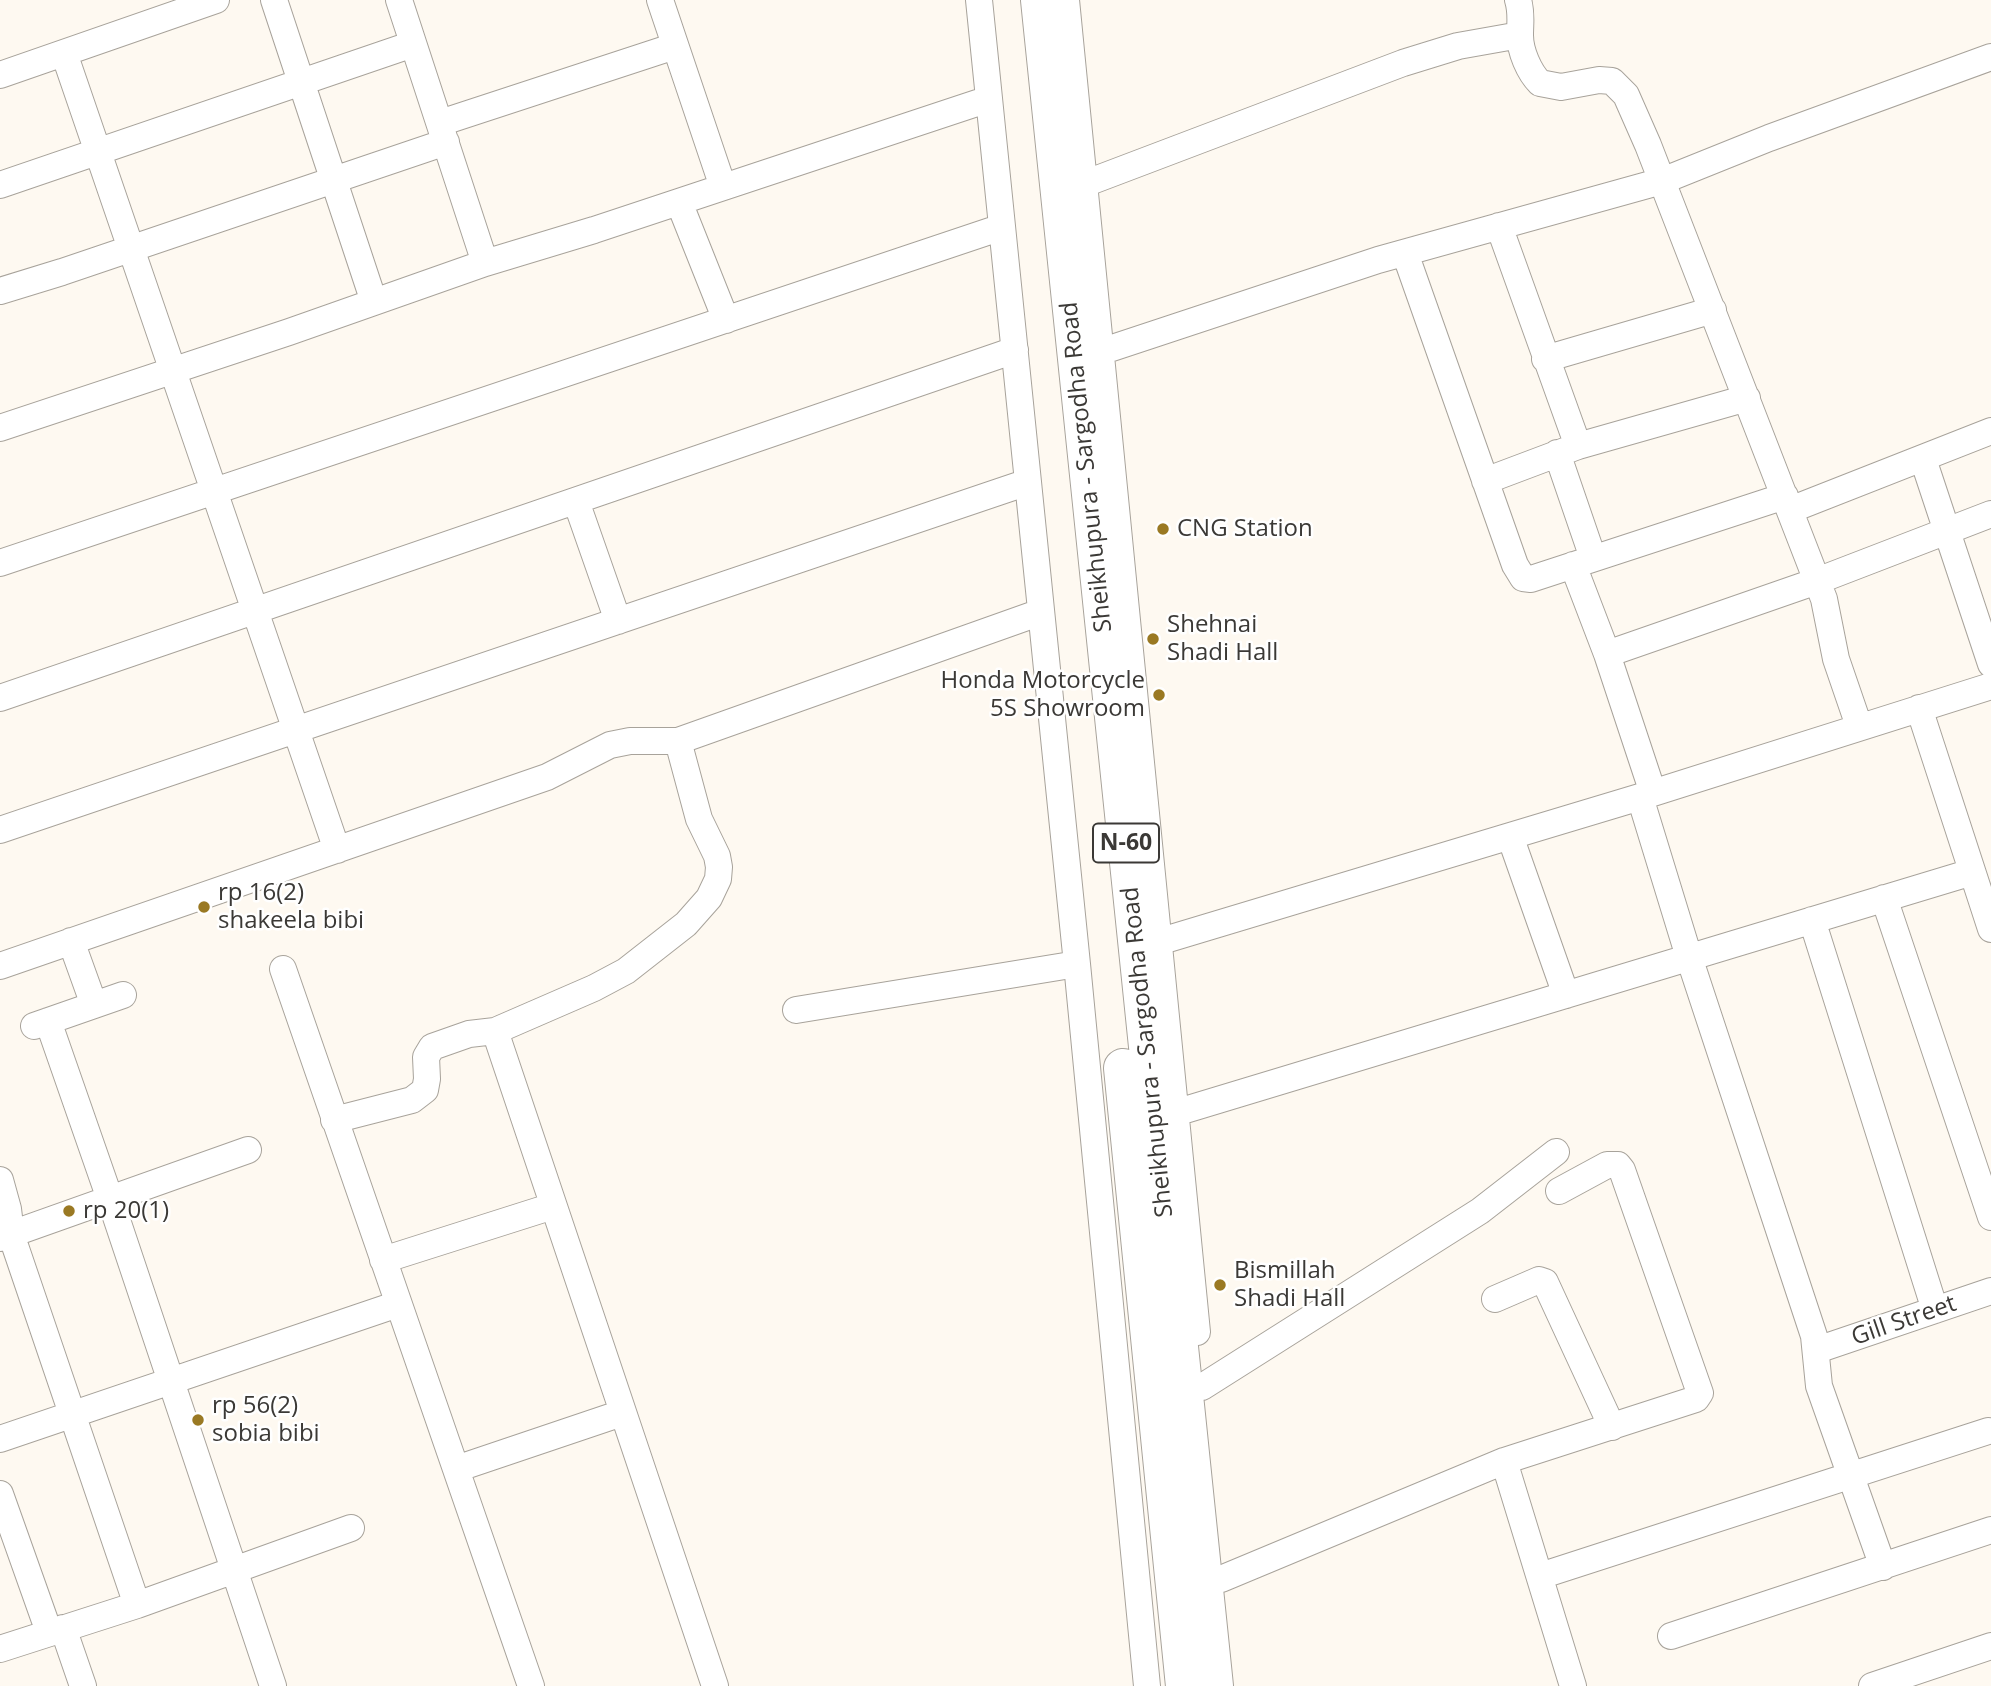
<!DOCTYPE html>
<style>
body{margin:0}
canvas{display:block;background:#fef9f1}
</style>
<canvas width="1991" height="1686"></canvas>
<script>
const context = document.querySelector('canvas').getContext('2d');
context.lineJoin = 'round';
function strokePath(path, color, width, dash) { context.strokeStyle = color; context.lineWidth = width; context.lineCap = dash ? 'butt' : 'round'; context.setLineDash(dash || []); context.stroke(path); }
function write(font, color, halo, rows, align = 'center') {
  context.font = font + ' "Open Sans",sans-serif'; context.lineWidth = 5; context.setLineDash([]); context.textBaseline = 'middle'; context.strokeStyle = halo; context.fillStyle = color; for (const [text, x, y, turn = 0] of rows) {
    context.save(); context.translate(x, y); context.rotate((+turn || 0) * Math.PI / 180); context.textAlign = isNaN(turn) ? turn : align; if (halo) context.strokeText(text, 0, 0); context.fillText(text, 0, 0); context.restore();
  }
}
const minor = new Path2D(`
 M 274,0 L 374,302
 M 399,0 L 485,263
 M 660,0 L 723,187
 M 979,0 L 1077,964 L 1147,1686
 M 1066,0 L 1197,1332
 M 1518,0 C 1522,13 1520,22 1520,35 C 1520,51 1529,72 1540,83 L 1561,87 L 1599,80 L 1612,81 L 1626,95 L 1648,145 L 1817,581 L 1824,599 L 1836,659 L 1859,726
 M 64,53 L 337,850
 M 0,75 L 216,0
 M 440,123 L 675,46
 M 1084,184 L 1403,63 L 1458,46 L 1520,35
 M 0,185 L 413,44
 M 679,202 L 726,320
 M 1499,226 L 1578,446
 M 1405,253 L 1515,565 L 1523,578 L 1531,579 L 1785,496
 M 0,291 L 62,272 L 446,142
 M 1100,352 L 1378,260 L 1662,181 L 1769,138 L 1991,57
 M 1545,359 L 1713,310
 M 0,428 L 289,332 L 485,263 L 594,230 L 989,99
 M 1557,453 L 1593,558
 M 1923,459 L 1991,664
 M 1485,481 L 1578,446 L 1747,398
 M 576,501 L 618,621
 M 1790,510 L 1991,431
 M 0,563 L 1002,227
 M 1573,565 L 1607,654 L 1653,793
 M 1607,654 L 1817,581 L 1991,514
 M 0,698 L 1015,350
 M 1919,708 L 1991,929
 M 1640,797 L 1689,957 L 1814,1336 L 1819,1386 L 1883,1567
 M 0,830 L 1028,482
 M 1510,836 L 1566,995
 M 1884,898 L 1991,1217
 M 1812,920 L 1935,1310
 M 71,941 L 94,1005
 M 1158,942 L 1640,797 L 1991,686
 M 0,966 L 547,777 L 610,745 L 630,741 L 678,741 L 1041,612
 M 283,969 L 531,1686
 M 796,1010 L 1077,964
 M 48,1021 L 110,1199 L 273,1686
 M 34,1026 L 123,995
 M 495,1031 L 715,1686
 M 1175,1113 L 1972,872
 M 334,1120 L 412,1100 L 425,1090 L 427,1079 L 426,1057 L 432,1047 L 469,1034 L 495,1031 L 594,988 L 626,971 L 686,924 L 709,898 L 718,879 L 719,867 L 717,856 L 699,819 L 678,741
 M 0,1180 L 8,1209 L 11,1234 L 137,1605
 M 0,1238 L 248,1150
 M 383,1260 L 553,1206
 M 1495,1299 L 1539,1280 L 1545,1282 L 1612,1427
 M 1817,1350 L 1991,1291
 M 1202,1387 L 1480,1211 L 1556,1152
 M 0,1439 L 398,1304
 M 1504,1461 L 1573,1686
 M 456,1469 L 622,1413
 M 0,1494 L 49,1632
 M 1540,1576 L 1988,1431
 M 1221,1579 L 1504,1461 L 1696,1399 L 1700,1393 L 1622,1170 L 1618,1165 L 1607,1165 L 1559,1191
 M 63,1628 L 83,1686
 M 1671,1636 L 1991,1530
 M 0,1649 L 137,1605 L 351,1528
 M 1872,1686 L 1991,1646`);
const highway = new Path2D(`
 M 1040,0 L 1214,1686
 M 1123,1068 L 1185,1686`);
const markers = [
 [1163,529,7,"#9a7923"],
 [1153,639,7,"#9a7923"],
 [1159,695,7,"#9a7923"],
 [204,907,7,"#9a7923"],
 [69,1211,7,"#9a7923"],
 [1220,1285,7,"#9a7923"],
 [198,1420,7,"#9a7923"]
];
const shields = [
 [1126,843,66]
];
const shieldNames = [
 ["N-60",1126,843]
];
const streetNames = [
 ["Sheikhupura - Sargodha Road",1087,467,-96],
 ["Sheikhupura - Sargodha Road",1148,1052,-96],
 ["Gill Street",1904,1321,-19]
];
const poiNames = [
 ["CNG Station",1177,529],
 ["Shehnai",1167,625],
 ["Shadi Hall",1167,653],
 ["Honda Motorcycle",1145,681,"right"],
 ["5S Showroom",1145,709,"right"],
 ["rp 16(2)",218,893],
 ["shakeela bibi",218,921],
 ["rp 20(1)",83,1211],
 ["Bismillah",1234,1271],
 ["Shadi Hall",1234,1299],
 ["rp 56(2)",212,1406],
 ["sobia bibi",212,1434]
];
strokePath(minor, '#a8a39b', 28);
strokePath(highway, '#a8a39b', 40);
strokePath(minor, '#fff', 26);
strokePath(highway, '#fff', 38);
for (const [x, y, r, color] of markers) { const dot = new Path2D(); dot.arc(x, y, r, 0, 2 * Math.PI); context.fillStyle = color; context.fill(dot); strokePath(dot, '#fff', 2.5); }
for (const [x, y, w] of shields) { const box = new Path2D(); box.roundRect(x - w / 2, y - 19.5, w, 39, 5); context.fillStyle = '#fff'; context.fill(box); strokePath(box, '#3b3936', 2); }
write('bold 23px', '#3b3936', null, shieldNames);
write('24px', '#3b3936', '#fff', streetNames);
write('24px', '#3b3936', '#fff', poiNames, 'left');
</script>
